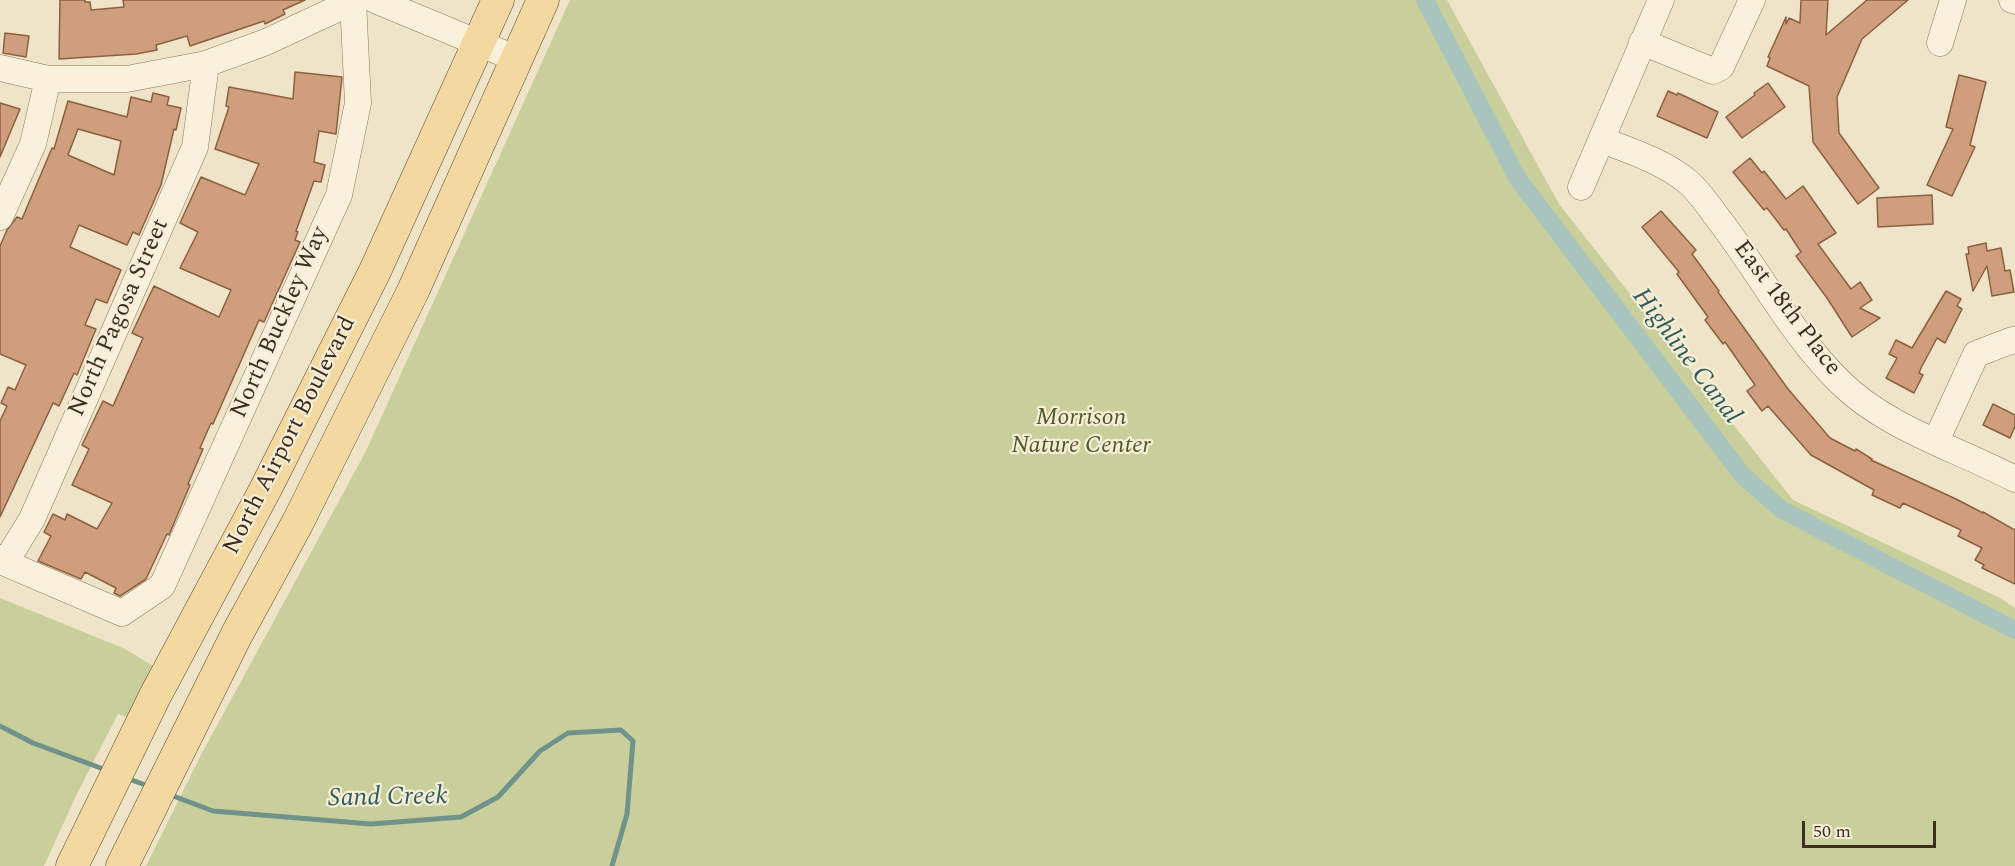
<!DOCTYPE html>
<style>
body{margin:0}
#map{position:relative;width:2015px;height:866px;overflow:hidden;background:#f0e4c8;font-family:Spectral,serif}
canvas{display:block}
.scale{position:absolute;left:1802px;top:821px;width:134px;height:27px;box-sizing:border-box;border:3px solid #3d2e20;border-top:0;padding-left:8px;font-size:18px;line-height:21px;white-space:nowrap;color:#3d2e20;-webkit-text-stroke:4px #f7eed8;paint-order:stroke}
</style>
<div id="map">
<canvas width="2015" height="866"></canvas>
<div class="scale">50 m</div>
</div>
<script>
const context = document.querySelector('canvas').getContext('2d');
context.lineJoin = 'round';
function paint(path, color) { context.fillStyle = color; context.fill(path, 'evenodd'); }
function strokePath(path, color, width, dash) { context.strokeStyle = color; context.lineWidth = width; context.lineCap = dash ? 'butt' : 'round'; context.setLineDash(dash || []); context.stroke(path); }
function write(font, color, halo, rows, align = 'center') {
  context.font = font + ' Spectral,serif'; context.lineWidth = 4.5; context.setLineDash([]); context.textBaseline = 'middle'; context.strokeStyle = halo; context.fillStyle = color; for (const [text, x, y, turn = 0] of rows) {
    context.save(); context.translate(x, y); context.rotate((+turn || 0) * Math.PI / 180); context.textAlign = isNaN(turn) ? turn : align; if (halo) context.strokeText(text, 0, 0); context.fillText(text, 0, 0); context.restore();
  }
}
const green = new Path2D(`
 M 570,0 L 1447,0 L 1559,204 L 1793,500 L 2000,598 L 2015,608 L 2015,866 L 146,866 L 202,753 L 365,453 Z
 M 0,598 L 123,648 L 155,667 L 128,718 L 118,714 L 76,796 L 44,866 L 0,866 Z`);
const stream = new Path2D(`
 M 0,726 L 33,743 L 106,770
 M 126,778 L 151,787
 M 168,794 L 213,811 L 371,824 L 461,817 L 498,797 L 540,751 L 568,733 L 621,730 L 633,741 L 627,814 L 612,866`);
const canal = new Path2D(`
 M 1425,0 L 1518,179 L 1743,476 L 1782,510 L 2015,630`);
const building = new Path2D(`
 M 60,0 L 85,0 L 85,2 L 90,2 L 91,10 L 124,7 L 123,0 L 305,0 L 283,10 L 285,14 L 265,24 L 264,21 L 190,46 L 187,36 L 156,45 L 157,50 L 136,54 L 59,59 Z
 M 1801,0 L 1828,0 L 1826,35 L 1867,0 L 1908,0 L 1862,39 L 1837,97 L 1839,133 L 1879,188 L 1858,204 L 1813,142 L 1809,86 L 1767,66 L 1770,58 L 1768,57 L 1786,17 L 1786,24 L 1789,18 L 1800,23 Z
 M 5,33 L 29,36 L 26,57 L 3,53 Z
 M 295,72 L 342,77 L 336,134 L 319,131 L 314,162 L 325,165 L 321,182 L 314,181 L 296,231 L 298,232 L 295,240 L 300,242 L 264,322 L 259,320 L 213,424 L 211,423 L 200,448 L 203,449 L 188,484 L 190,485 L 169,535 L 167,534 L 146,579 L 120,596 L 114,593 L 116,588 L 85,572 L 81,579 L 38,561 L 51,536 L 44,532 L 53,514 L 65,520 L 67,514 L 97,529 L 112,503 L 72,485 L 89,449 L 82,445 L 103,401 L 113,406 L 143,338 L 132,333 L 154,286 L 219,317 L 231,290 L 180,268 L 198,232 L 180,223 L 201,177 L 245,195 L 259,164 L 215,149 L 229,107 L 226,106 L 229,87 L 293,99 Z
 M 1959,75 L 1986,82 L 1970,145 L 1975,147 L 1952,196 L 1927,185 L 1953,129 L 1946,127 Z
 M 1768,83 L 1785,107 L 1742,138 L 1726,117 L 1755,95 L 1754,93 Z
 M 1668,91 L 1677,95 L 1678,93 L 1718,112 L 1707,138 L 1657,116 Z
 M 153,93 L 169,97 L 167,105 L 181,108 L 176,130 L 174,129 L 161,185 L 139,235 L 133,232 L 127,245 L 79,225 L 70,247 L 121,270 L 107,303 L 96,299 L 85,325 L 96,329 L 77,375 L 74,373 L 59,406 L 53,403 L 0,517 L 0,421 L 7,406 L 1,403 L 8,387 L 15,390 L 26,365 L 0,354 L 0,246 L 7,230 L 17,217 L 22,219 L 52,148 L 54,149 L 68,101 L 127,117 L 131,97 L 151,102 ZM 78,129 L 121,141 L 114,175 L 68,155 Z
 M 0,103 L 20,109 L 0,157 Z
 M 1750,158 L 1762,173 L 1764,171 L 1786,199 L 1803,186 L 1836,233 L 1818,244 L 1851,289 L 1860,282 L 1872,300 L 1860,308 L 1880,318 L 1852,337 L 1827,298 L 1796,256 L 1801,252 L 1786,229 L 1784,230 L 1767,208 L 1764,210 L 1733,172 Z
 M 1932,195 L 1933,224 L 1878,227 L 1877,198 Z
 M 1661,211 L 1696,250 L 1692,254 L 1719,291 L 1718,292 L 1788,389 L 1830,438 L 1855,451 L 1856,449 L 1872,459 L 1871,460 L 1956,499 L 1983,513 L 1983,512 L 2015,530 L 2015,584 L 1982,568 L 1984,565 L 1975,560 L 1982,548 L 1958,536 L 1961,530 L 1903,503 L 1900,508 L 1872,495 L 1874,490 L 1811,455 L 1768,406 L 1762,411 L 1747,391 L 1755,385 L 1725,342 L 1723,344 L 1705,320 L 1708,317 L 1677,274 L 1679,272 L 1642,227 Z
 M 1986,243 L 1987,251 L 2001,248 L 2005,271 L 2010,270 L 2014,292 L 1992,296 L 1987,266 L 1973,291 L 1966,254 L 1969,254 L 1968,247 Z
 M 1946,291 L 1961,299 L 1957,306 L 1962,309 L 1945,343 L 1937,338 L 1921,368 L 1919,373 L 1923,375 L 1914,393 L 1886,378 L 1897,358 L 1889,354 L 1896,340 L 1912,348 Z
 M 1993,404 L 2015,415 L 2015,426 L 2010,438 L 1983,425 Z`);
const minor = new Path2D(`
 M 375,0 L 517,59
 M 2012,0 L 2015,1
 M 1642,42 L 1713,71 L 1721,67 L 1752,0
 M 1940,43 L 1953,0
 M 0,68 L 48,79 L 127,79 L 206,64 L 266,42 L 356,0
 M 1602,140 C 1631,151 1664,162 1688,182 C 1700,192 1710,208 1720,221 C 1760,273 1792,335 1840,382 C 1886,428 1958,449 2015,479
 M 1581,187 L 1661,0
 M 0,217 L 33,144 L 48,79
 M 1936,441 L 1976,354 L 2013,340
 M 0,558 L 5,563 L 122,613 L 162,586 L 339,195 L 358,103 L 353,1
 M 5,563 L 32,519 L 195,147 L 206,64`);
const major = new Path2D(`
 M 72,866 L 155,696 L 265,490 L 375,271 L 498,0
 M 122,866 L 237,634 L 298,522 L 413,291 L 543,0`);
const streetNames = [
 ["East 18th Place",1786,309,53],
 ["North Pagosa Street",120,318,-66],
 ["North Buckley Way",281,323,-66],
 ["North Airport Boulevard",291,436,-63]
];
const parkNames = [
 ["Morrison",1081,419],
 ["Nature Center",1081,447]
];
const waterNames = [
 ["Highline Canal",1685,357,53],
 ["Sand Creek",388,799,-1]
];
paint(green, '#c9cf9b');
strokePath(stream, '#6f938a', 5);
strokePath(canal, '#a9c4bc', 18);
paint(building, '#cf9f7d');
strokePath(building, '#8d5f41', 1.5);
strokePath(minor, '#8d765c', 27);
strokePath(major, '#5b4430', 33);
strokePath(minor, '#faf1dc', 26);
strokePath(major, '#f3d9a0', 32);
write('24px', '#3d2e20', '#f7eed8', streetNames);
write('italic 24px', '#4d5a26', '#f7eed8', parkNames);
write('italic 26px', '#2f5d5a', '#f7eed8', waterNames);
</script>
